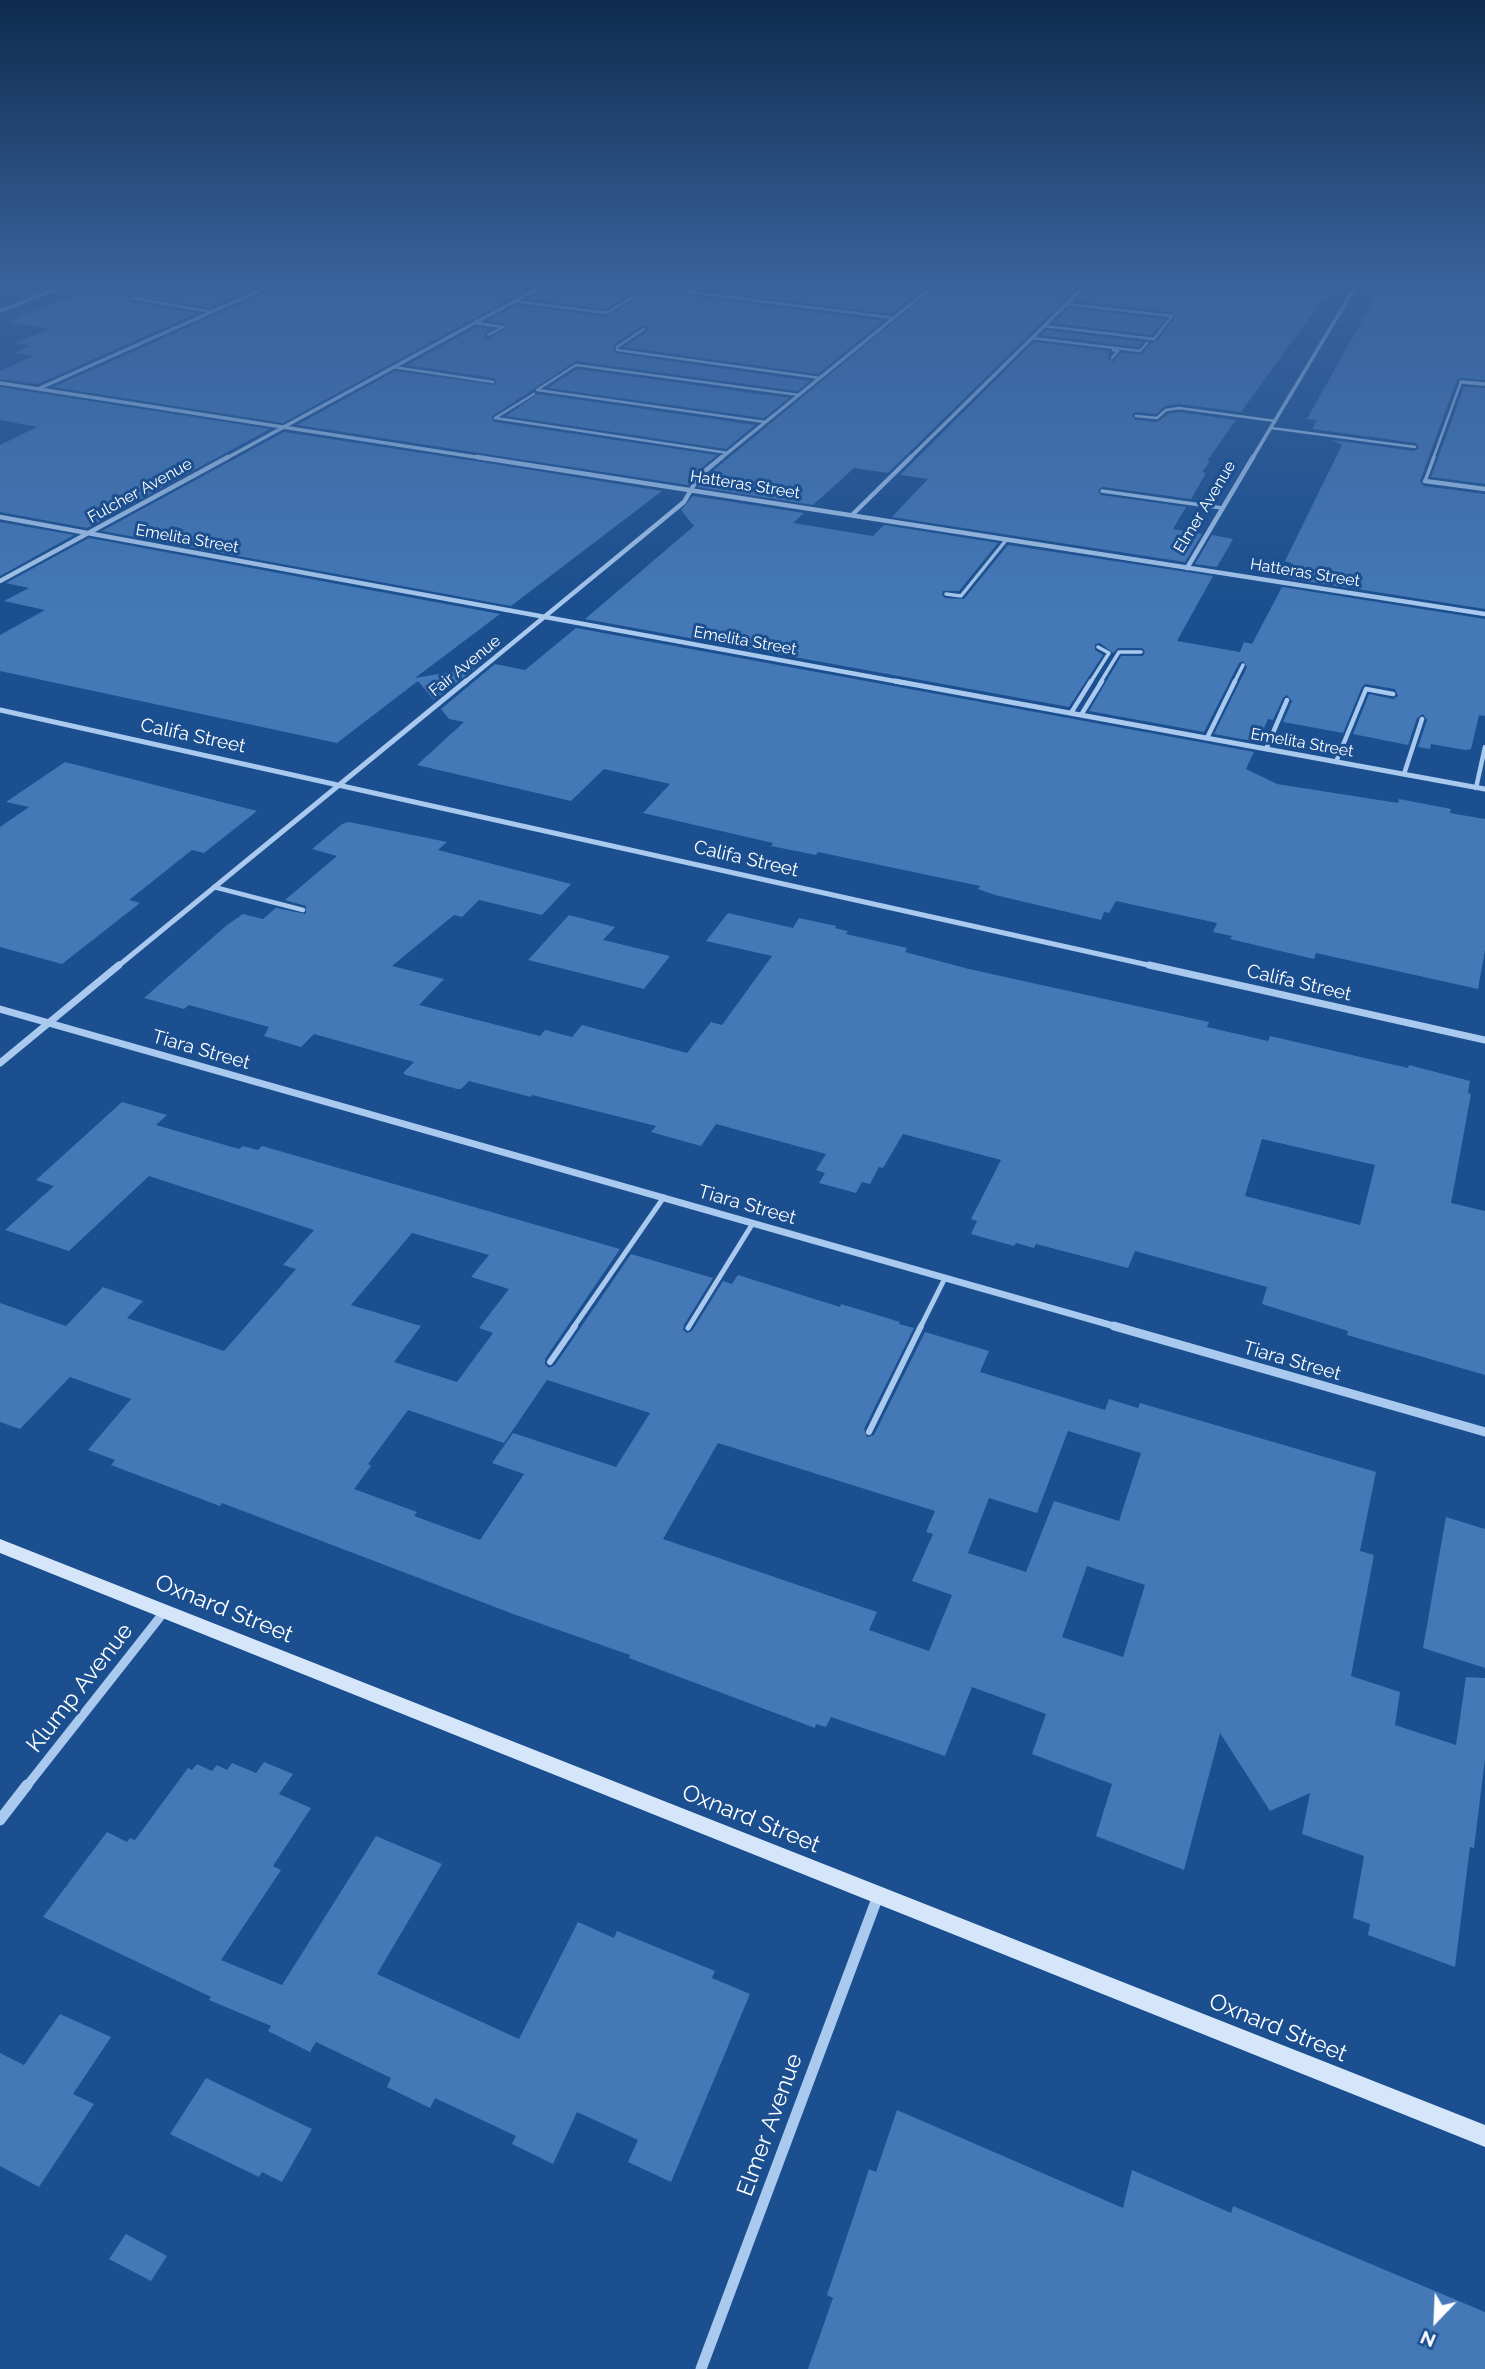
<!DOCTYPE html>
<style>
body{margin:0}
#map{position:relative;width:1485px;height:2369px;overflow:hidden;background:#1b4f8f;font-family:Raleway,sans-serif}
canvas{display:block}
.north{position:absolute;left:1401px;top:2285px;width:70px;height:70px;-webkit-text-stroke:5px #1b4f8f;paint-order:stroke;rotate:203deg;font-size:19px;font-weight:700;line-height:28px;text-align:center;color:#fff}
.north::after{content:'';display:block;margin:auto;width:24px;height:32px;background:#fff;clip-path:polygon(50% 0,100% 100%,50% 72%,0 100%)}
</style>
<div id="map">
<canvas width="1485" height="2369"></canvas>
<div class="north">N</div>
</div>
<script>
const context = document.querySelector('canvas').getContext('2d');
context.lineJoin = 'round';
function paint(path, color) { context.fillStyle = color; context.fill(path, 'evenodd'); }
function strokePath(path, color, width, dash) { context.strokeStyle = color; context.lineWidth = width; context.lineCap = dash ? 'butt' : 'round'; context.setLineDash(dash || []); context.stroke(path); }
function write(font, color, halo, rows, align = 'center') {
  context.font = font + ' Raleway,sans-serif'; context.lineWidth = 6; context.setLineDash([]); context.textBaseline = 'middle'; context.strokeStyle = halo; context.fillStyle = color; for (const [text, x, y, turn = 0] of rows) {
    context.save(); context.translate(x, y); context.rotate((+turn || 0) * Math.PI / 180); context.textAlign = isNaN(turn) ? turn : align; if (halo) context.strokeText(text, 0, 0); context.fillText(text, 0, 0); context.restore();
  }
}
const building = new Path2D(`
 M 108,282 L 268,282 L 210,308 L 130,295 L 128,299 L 131,302 L 197,313 L 38,384 L 0,379 L 0,371 L 34,356 L 13,353 L 31,346 L 14,343 L 51,329 L 7,322 Z
 M 283,282 L 541,282 L 283,423 L 53,387 L 281,286 Z
 M 554,282 L 629,282 L 660,286 L 664,283 L 691,286 L 685,291 L 689,296 L 883,321 L 818,374 L 624,347 L 647,331 L 648,327 L 643,325 L 614,344 L 614,353 L 810,381 L 797,391 L 576,361 L 491,417 L 494,422 L 717,455 L 696,473 L 688,485 L 297,425 L 395,371 L 495,385 L 497,381 L 494,378 L 407,365 L 476,327 L 491,329 L 484,334 L 487,339 L 505,330 L 505,324 L 488,321 L 516,305 L 607,317 L 640,296 L 635,291 L 606,309 L 528,299 L 552,286 Z
 M 710,282 L 931,282 L 892,314 L 701,290 Z
 M 942,282 L 1083,282 L 888,473 L 854,468 L 813,505 L 698,487 L 703,479 Z
 M 1093,282 L 1277,282 L 1331,288 L 1241,412 L 1179,404 L 1165,406 L 1156,414 L 1136,412 L 1132,414 L 1135,420 L 1157,422 L 1168,414 L 1179,412 L 1236,420 L 1207,461 L 1210,461 L 1202,472 L 1206,473 L 1191,499 L 1103,487 L 1098,490 L 1101,495 L 1186,507 L 1173,529 L 1202,534 L 1185,562 L 892,517 L 928,479 L 900,475 L 1034,342 L 1109,351 L 1108,359 L 1113,362 L 1121,353 L 1142,354 L 1151,343 L 1157,341 L 1175,318 L 1172,312 L 1076,301 Z
 M 1391,282 L 1485,282 L 1485,380 L 1461,378 L 1457,380 L 1420,481 L 1424,486 L 1485,494 L 1485,609 L 1286,578 L 1293,564 L 1285,561 L 1342,445 L 1332,440 L 1414,451 L 1419,448 L 1416,443 L 1312,429 L 1317,420 L 1307,419 L 1378,292 L 1385,293 Z
 M 1069,308 L 1165,319 L 1152,335 L 1053,323 Z
 M 1046,330 L 1143,342 L 1138,347 L 1041,335 Z
 M 577,369 L 789,398 L 764,418 L 548,388 Z
 M 0,387 L 270,429 L 87,528 L 0,512 L 0,445 L 37,427 L 0,420 Z
 M 1464,387 L 1485,388 L 1485,484 L 1431,477 Z
 M 538,394 L 755,425 L 726,449 L 506,416 Z
 M 284,432 L 475,461 L 662,491 L 511,606 L 102,531 Z
 M 693,496 L 804,513 L 793,523 L 873,536 L 884,525 L 998,543 L 959,591 L 943,591 L 942,595 L 945,598 L 964,599 L 1008,545 L 1213,576 L 1177,641 L 1240,652 L 1244,642 L 1252,644 L 1282,587 L 1485,619 L 1485,716 L 1479,715 L 1471,749 L 1465,750 L 1431,744 L 1430,749 L 1418,747 L 1427,720 L 1423,714 L 1417,718 L 1408,745 L 1353,734 L 1369,694 L 1393,699 L 1398,696 L 1395,689 L 1365,684 L 1362,687 L 1343,733 L 1283,722 L 1292,701 L 1287,695 L 1283,698 L 1273,720 L 1268,719 L 1258,742 L 1214,734 L 1247,667 L 1243,661 L 1239,663 L 1204,732 L 1089,711 L 1121,656 L 1143,656 L 1145,651 L 1142,648 L 1118,648 L 1113,653 L 1100,643 L 1095,644 L 1095,650 L 1103,655 L 1069,707 L 585,619 L 694,526 L 681,510 Z
 M 0,522 L 74,535 L 0,576 Z
 M 1212,535 L 1233,539 L 1217,567 L 1195,564 Z
 M 89,538 L 500,614 L 415,678 L 475,668 L 465,676 L 434,700 L 418,681 L 337,743 L 0,671 L 0,635 L 45,610 L 4,601 L 29,588 L 6,583 Z
 M 576,628 L 1254,752 L 1246,769 L 1277,784 L 1398,803 L 1399,799 L 1451,809 L 1450,813 L 1485,819 L 1485,950 L 1478,989 L 1316,953 L 1314,959 L 1230,939 L 1232,936 L 1213,932 L 1217,923 L 1116,901 L 1109,913 L 1104,912 L 1101,920 L 995,895 L 978,889 L 980,886 L 818,852 L 816,855 L 771,846 L 773,843 L 643,813 L 670,784 L 604,769 L 571,801 L 417,765 L 464,722 L 449,719 L 441,709 L 495,664 L 525,670 Z
 M 65,762 L 257,811 L 204,853 L 192,850 L 129,900 L 140,903 L 62,964 L 0,947 L 0,827 L 29,807 L 6,802 Z
 M 349,822 L 447,842 L 438,850 L 571,884 L 542,915 L 479,900 L 462,917 L 454,915 L 392,966 L 444,979 L 419,1005 L 540,1036 L 545,1030 L 572,1037 L 582,1025 L 687,1053 L 711,1022 L 722,1025 L 772,956 L 706,941 L 728,913 L 793,928 L 799,918 L 836,926 L 835,928 L 848,931 L 846,934 L 907,948 L 905,952 L 969,969 L 1209,1022 L 1207,1027 L 1268,1041 L 1270,1036 L 1408,1068 L 1409,1065 L 1470,1081 L 1468,1093 L 1471,1094 L 1451,1203 L 1485,1211 L 1485,1375 L 1347,1335 L 1348,1331 L 1262,1304 L 1267,1287 L 1135,1251 L 1128,1268 L 1036,1244 L 1034,1248 L 1016,1243 L 1014,1246 L 971,1234 L 977,1221 L 971,1219 L 1001,1160 L 903,1134 L 883,1168 L 879,1167 L 870,1184 L 862,1182 L 856,1193 L 819,1183 L 825,1173 L 816,1170 L 826,1154 L 716,1124 L 701,1146 L 651,1132 L 656,1126 L 532,1095 L 531,1097 L 469,1081 L 461,1089 L 457,1089 L 406,1075 L 403,1073 L 414,1062 L 314,1034 L 301,1047 L 264,1036 L 269,1027 L 189,1005 L 184,1009 L 144,998 L 227,925 L 243,914 L 263,919 L 276,908 L 306,914 L 306,906 L 285,900 L 337,856 L 312,849 L 342,824 ZM 1262,1139 L 1375,1165 L 1360,1225 L 1245,1196 Z
 M 569,915 L 615,927 L 603,940 L 670,956 L 644,989 L 528,960 Z
 M 122,1102 L 167,1115 L 156,1125 L 239,1149 L 243,1146 L 258,1150 L 262,1146 L 620,1249 L 545,1359 L 545,1364 L 549,1368 L 555,1365 L 631,1254 L 713,1278 L 684,1325 L 683,1330 L 687,1333 L 692,1331 L 723,1281 L 732,1284 L 738,1275 L 840,1307 L 841,1304 L 900,1322 L 899,1324 L 914,1328 L 864,1429 L 867,1437 L 874,1435 L 925,1332 L 989,1351 L 980,1372 L 1105,1410 L 1109,1399 L 1138,1408 L 1140,1403 L 1376,1472 L 1360,1551 L 1374,1555 L 1351,1676 L 1400,1692 L 1395,1725 L 1456,1745 L 1466,1677 L 1485,1678 L 1485,1759 L 1474,1848 L 1470,1847 L 1455,1967 L 1368,1935 L 1370,1924 L 1353,1918 L 1364,1856 L 1302,1834 L 1310,1793 L 1270,1811 L 1220,1733 L 1184,1870 L 1096,1836 L 1112,1784 L 1032,1754 L 1046,1714 L 972,1687 L 945,1756 L 831,1717 L 826,1727 L 816,1724 L 815,1728 L 629,1658 L 630,1655 L 516,1615 L 222,1503 L 220,1506 L 111,1465 L 115,1460 L 88,1450 L 131,1399 L 70,1377 L 20,1429 L 0,1422 L 0,1303 L 66,1326 L 103,1287 L 143,1301 L 127,1318 L 224,1351 L 296,1269 L 283,1265 L 314,1230 L 149,1176 L 69,1251 L 5,1230 L 54,1186 L 36,1180 ZM 412,1233 L 489,1255 L 471,1277 L 509,1289 L 479,1328 L 493,1333 L 457,1382 L 394,1362 L 421,1326 L 351,1305 ZM 547,1380 L 650,1413 L 616,1467 L 513,1433 L 492,1463 L 524,1474 L 480,1540 L 414,1516 L 417,1512 L 354,1489 L 371,1466 L 368,1464 L 408,1410 L 504,1443 ZM 1068,1431 L 1141,1453 L 1119,1521 L 1054,1501 L 1026,1572 L 968,1553 L 989,1498 L 1037,1513 ZM 718,1443 L 935,1511 L 926,1532 L 933,1534 L 912,1581 L 952,1595 L 929,1651 L 869,1630 L 877,1612 L 663,1539 ZM 1087,1566 L 1145,1585 L 1123,1657 L 1062,1637 Z
 M 1446,1517 L 1485,1529 L 1485,1668 L 1423,1648 Z
 M 264,1762 L 293,1774 L 279,1794 L 311,1808 L 273,1866 L 281,1870 L 221,1960 L 282,1985 L 376,1836 L 442,1864 L 377,1974 L 519,2039 L 578,1922 L 614,1938 L 617,1931 L 715,1971 L 712,1978 L 750,1994 L 671,2182 L 628,2162 L 638,2140 L 577,2112 L 553,2164 L 512,2144 L 516,2136 L 435,2098 L 430,2108 L 387,2087 L 391,2078 L 316,2042 L 310,2052 L 268,2031 L 271,2026 L 209,2000 L 211,1997 L 43,1917 L 107,1832 L 127,1842 L 130,1838 L 135,1840 L 188,1768 L 192,1770 L 197,1764 L 212,1771 L 217,1765 L 227,1770 L 232,1763 L 256,1773 Z
 M 60,2014 L 111,2037 L 73,2094 L 94,2104 L 39,2187 L 0,2166 L 0,2053 L 24,2065 Z
 M 206,2078 L 312,2129 L 282,2182 L 262,2172 L 259,2177 L 170,2134 Z
 M 897,2110 L 1123,2208 L 1132,2170 L 1231,2213 L 1233,2206 L 1485,2312 L 1485,2369 L 808,2369 L 833,2298 L 827,2295 L 855,2212 L 869,2169 L 876,2172 Z
 M 126,2234 L 167,2256 L 151,2281 L 109,2259 Z`);
const serviceFar4 = new Path2D(`
 M 706,282 L 689,292 L 894,318
 M 132,298 L 212,312
 M 514,301 L 607,313 L 636,295
 M 475,323 L 503,327 L 488,335
 M 1044,326 L 1154,339 L 1172,316 L 1066,304
 M 644,329 L 617,347 L 617,350 L 820,378
 M 1032,338 L 1140,351 L 1147,343
 M 1112,358 L 1118,351 L 1113,350
 M 393,367 L 493,382
 M 534,394 L 495,418 L 728,453
 M 1136,416 L 1157,418 L 1166,410 L 1179,408 L 1275,421
 M 765,422 L 537,390 L 576,365 L 799,395
 M 1271,428 L 1415,447
 M 1433,459 L 1461,382`);
const serviceFar3 = new Path2D(`
 M 1425,481 L 1434,457
 M 1102,491 L 1222,508
 M 946,594 L 961,596 L 1007,539
 M 1090,683 L 1109,653 L 1098,647
 M 1100,683 L 1119,652 L 1141,652
 M 1234,683 L 1243,665`);
const serviceFar2 = new Path2D(`
 M 1071,713 L 1091,681
 M 1081,715 L 1102,681
 M 1207,738 L 1235,681
 M 1266,749 L 1287,700
 M 1336,762 L 1366,689 L 1393,694
 M 1404,774 L 1422,719
 M 1476,788 L 1485,747
 M 214,887 L 303,910`);
const serviceFar1 = new Path2D(`
 M 573,1328 L 664,1197
 M 688,1328 L 753,1223
 M 920,1328 L 945,1278`);
const service = new Path2D(`
 M 550,1362 L 575,1326
 M 869,1432 L 921,1326`);
const minorFar5 = new Path2D(`
 M 0,311 L 74,282
 M 1461,382 L 1485,384
 M 0,383 L 488,459
 M 40,388 L 279,282
 M 225,459 L 550,282
 M 720,459 L 938,282
 M 909,459 L 1089,282
 M 1252,459 L 1358,282`);
const minorFar4 = new Path2D(`
 M 477,457 L 1485,614
 M 1425,481 L 1485,489
 M 853,514 L 911,457
 M 0,517 L 905,683
 M 1187,568 L 1253,457
 M 0,581 L 228,457
 M 464,683 L 684,502 L 699,476 L 722,457`);
const minorFar3 = new Path2D(`
 M 895,681 L 1485,789
 M 0,710 L 1157,967
 M 117,967 L 466,681`);
const minorFar2 = new Path2D(`
 M 1149,965 L 1485,1040
 M 0,1009 L 1121,1328
 M 0,1063 L 119,965`);
const minorFar1 = new Path2D(`
 M 1114,1326 L 1485,1432
 M 26,1787 L 164,1612`);
const minor = new Path2D(`
 M 0,1820 L 27,1785
 M 701,2369 L 878,1896`);
const secondary = new Path2D(`
 M 0,1539 L 1485,2125 L 1485,2147 L 0,1553 Z`);
const farStreetnames = [
 ["Hatteras Street",745,485,9],
 ["Fulcher Avenue",140,491,-29],
 ["Elmer Avenue",1205,507,-59],
 ["Emelita Street",187,539,10],
 ["Hatteras Street",1305,573,9],
 ["Emelita Street",745,641,10],
 ["Fair Avenue",465,666,-39],
 ["Emelita Street",1302,743,10]
];
const streetNames = [
 ["Califa Street",193,736,12],
 ["Califa Street",746,859,13],
 ["Califa Street",1299,983,13],
 ["Tiara Street",201,1050,16],
 ["Tiara Street",747,1205,16],
 ["Tiara Street",1292,1361,16]
];
const nearStreetnames = [
 ["Oxnard Street",224,1609,22],
 ["Klump Avenue",80,1688,-52],
 ["Oxnard Street",751,1819,22],
 ["Oxnard Street",1278,2028,22],
 ["Elmer Avenue",770,2125,-70]
];
paint(building, '#4478b7');
strokePath(serviceFar4, '#a9c9ee', 2.5);
strokePath(serviceFar3, '#a9c9ee', 3.5);
strokePath(serviceFar2, '#a9c9ee', 4.5);
strokePath(serviceFar1, '#a9c9ee', 5);
strokePath(service, '#a9c9ee', 6);
strokePath(minorFar5, '#a9c9ee', 3.5);
strokePath(minorFar4, '#a9c9ee', 4.5);
strokePath(minorFar3, '#a9c9ee', 5);
strokePath(minorFar2, '#a9c9ee', 7);
strokePath(minorFar1, '#a9c9ee', 9);
strokePath(minor, '#a9c9ee', 11);
paint(secondary, '#d6e6fa');
const sky = context.createLinearGradient(0, 0, 0, 614);
sky.addColorStop(0, '#0f2b4f');
sky.addColorStop(0.46, '#39639b');
sky.addColorStop(1, '#39639b00');
context.fillStyle = sky;
context.fillRect(0, 0, 1485, 614);
write('16px', '#fff', '#1b4f8f', farStreetnames);
write('19px', '#fff', '#1b4f8f', streetNames);
write('23px', '#fff', '#1b4f8f', nearStreetnames);
</script>
